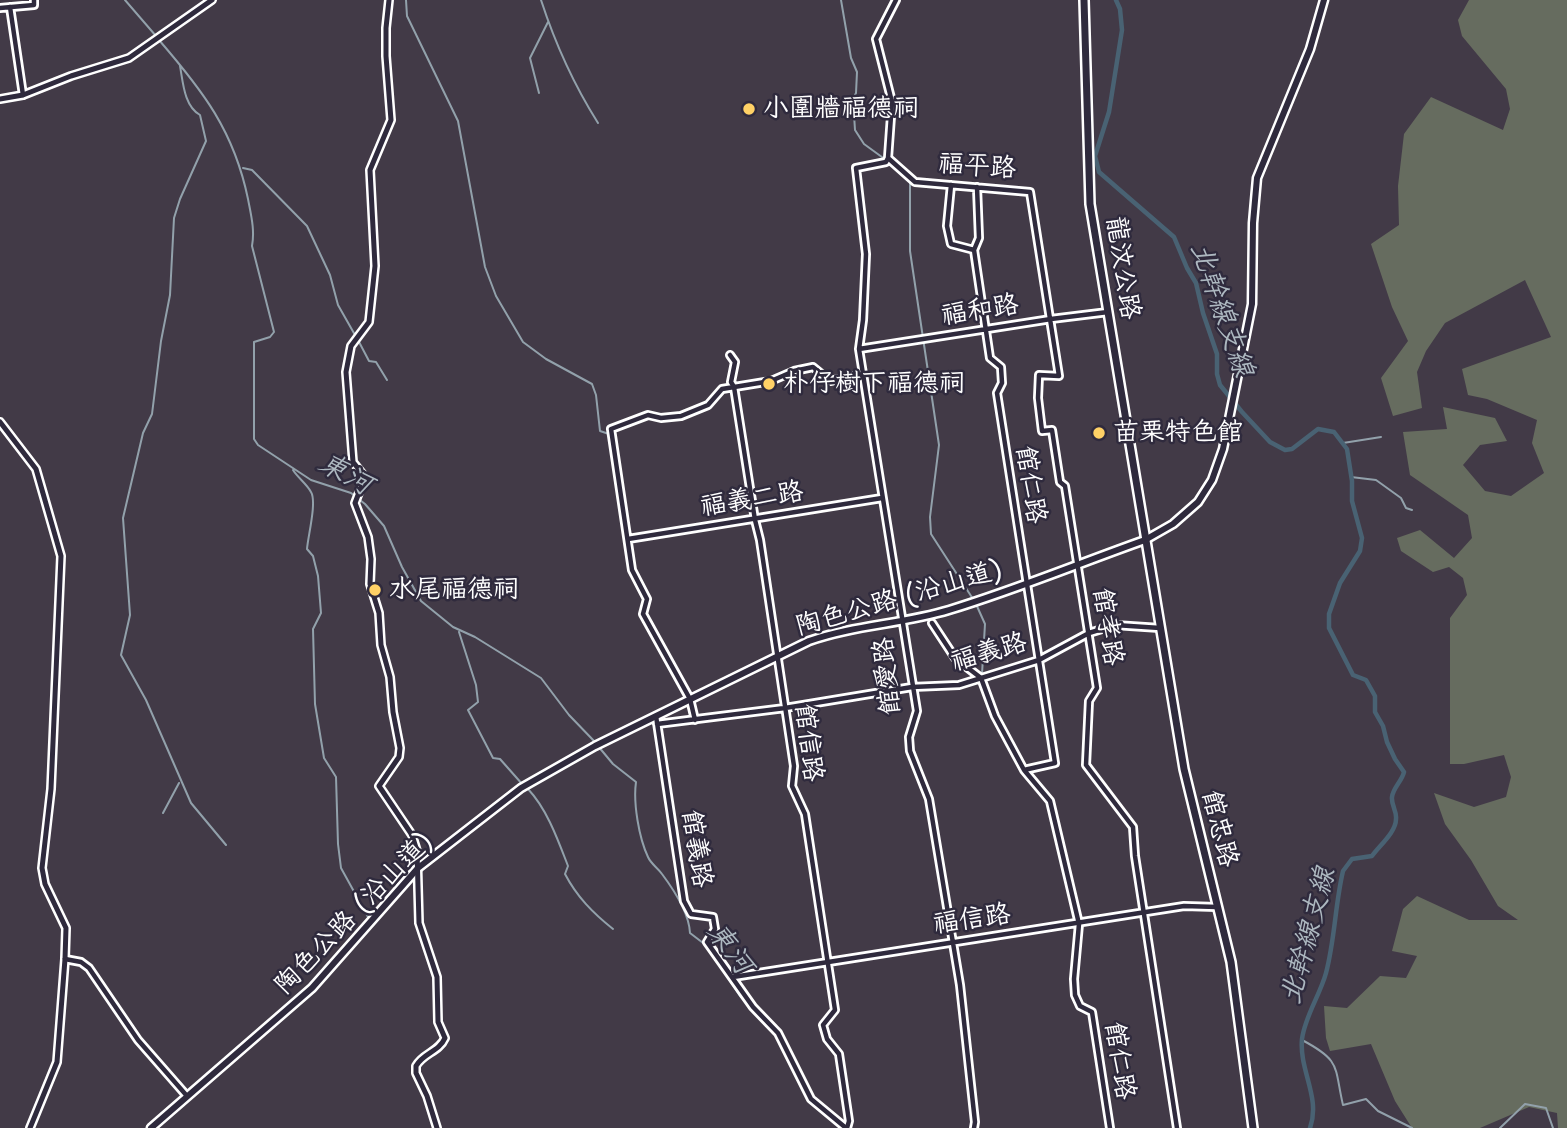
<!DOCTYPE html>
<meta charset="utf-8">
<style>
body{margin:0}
canvas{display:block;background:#423a47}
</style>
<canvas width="1567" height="1128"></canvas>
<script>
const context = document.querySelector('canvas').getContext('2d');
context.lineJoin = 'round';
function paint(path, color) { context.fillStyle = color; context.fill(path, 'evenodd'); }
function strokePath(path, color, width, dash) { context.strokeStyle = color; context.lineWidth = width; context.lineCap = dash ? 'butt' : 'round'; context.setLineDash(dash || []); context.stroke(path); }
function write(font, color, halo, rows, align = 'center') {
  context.font = font + ' "Shantell Sans","LXGW WenKai TC",sans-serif'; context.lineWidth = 5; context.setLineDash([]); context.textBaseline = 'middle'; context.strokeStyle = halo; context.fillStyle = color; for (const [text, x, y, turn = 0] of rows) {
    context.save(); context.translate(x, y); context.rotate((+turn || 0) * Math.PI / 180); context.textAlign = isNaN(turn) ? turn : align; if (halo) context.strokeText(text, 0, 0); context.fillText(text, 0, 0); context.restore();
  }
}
const green = new Path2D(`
 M 1469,0 L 1567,0 L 1567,1128 L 1558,1128 L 1557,1113 L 1529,1107 L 1480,1128 L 1412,1128 L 1395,1101 L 1371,1044 L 1330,1051 L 1326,1038 L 1324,1006 L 1347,1008 L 1380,976 L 1406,978 L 1417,956 L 1392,951 L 1403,909 L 1417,896 L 1469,920 L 1518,920 L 1498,906 L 1471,860 L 1445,824 L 1434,793 L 1474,807 L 1506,797 L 1511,777 L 1504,755 L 1464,764 L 1450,764 L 1450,618 L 1467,595 L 1463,578 L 1449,567 L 1433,572 L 1401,551 L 1397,538 L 1420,530 L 1454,558 L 1472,538 L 1468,515 L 1410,475 L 1403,432 L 1447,429 L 1443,407 L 1495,418 L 1507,441 L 1480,445 L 1463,465 L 1485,491 L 1511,496 L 1544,473 L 1532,443 L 1537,420 L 1487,399 L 1468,395 L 1462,369 L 1551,337 L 1525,280 L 1445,323 L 1426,351 L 1417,372 L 1422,408 L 1393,416 L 1381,378 L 1408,341 L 1392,307 L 1371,244 L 1399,225 L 1398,186 L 1404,134 L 1431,97 L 1503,130 L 1510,109 L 1506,89 L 1462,36 L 1458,20 Z`);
const stream = new Path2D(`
 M 125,0 L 156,36
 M 406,0 L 407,16 L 458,121 L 485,267 L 496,296 L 523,342 L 546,359 L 592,384 L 596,395 L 600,431 L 609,434
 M 541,0 C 555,43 574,85 598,123
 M 841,0 L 851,58 L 857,72 L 856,93 L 853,99 L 855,130 L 864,144 L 886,160
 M 159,40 C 203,91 234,131 248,199 C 251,215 255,230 252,246 L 274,332 L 270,337 L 254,342 L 254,439 L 258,445 L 311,480 L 351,493 L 365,504 L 384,526 L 402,567 L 421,601 L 453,627 L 475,637 L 541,678 L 569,715 L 595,742
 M 180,66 C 183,82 184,106 200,115 L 206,141 L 180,199 L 174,218 L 170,295 L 161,341 L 154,398 L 152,414 L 143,433 L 123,518 L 130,615 L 121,655 L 146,700 L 191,803 L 226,845
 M 539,93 L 530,58 L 548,22
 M 893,165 L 910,182 L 910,251 L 939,445 L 930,517 L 931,534 L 973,599
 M 243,168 L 252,170 L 307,226 L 330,275 L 338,305 L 355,335
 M 922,185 L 945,187
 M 358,340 L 369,361 L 376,362 L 387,380
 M 1343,443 L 1381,437
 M 293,470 C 298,478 307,484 311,492 C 317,502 308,536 307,549 L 313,556 L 318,576 L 321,613 L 313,629 L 315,704 L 324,758 L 336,777 L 338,844 L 341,868 L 368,917
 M 1351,477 L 1376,480 L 1401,498 L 1406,508 L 1412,510
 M 976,604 L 985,624 L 982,674
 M 459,632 L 476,685 L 478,702 L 468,710 L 493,758 L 500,759 L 523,785
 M 598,746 L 613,764 L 636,782 C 633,803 639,838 648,857 C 651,864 658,868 662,874 C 674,890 689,913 690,933 L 707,946 L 740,996 L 777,1035 L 793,1068
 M 528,789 C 547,809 558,840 568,866 L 565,874 C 577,897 593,913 613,929
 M 163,813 L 179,783
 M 1302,1040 C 1342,1061 1334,1067 1343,1105 L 1366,1099 L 1378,1111 L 1412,1128
 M 796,1073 L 809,1100
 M 816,1106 L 841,1128
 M 1500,1128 L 1525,1104 L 1546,1108 L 1553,1128`);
const canal = new Path2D(`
 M 1116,0 L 1120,9 L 1122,30 L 1109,112 L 1095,156 L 1099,172 L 1174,237 L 1187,268 L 1196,283 L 1203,313 L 1217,354 L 1217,374 L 1220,385 L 1242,412 L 1270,442 L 1285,450 L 1292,449 L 1318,429 L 1334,432 L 1347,449 L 1352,481 L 1352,501 L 1362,538 L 1360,551 L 1340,583 L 1329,614 L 1329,628 L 1353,675 L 1366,680 L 1375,696 L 1375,712 L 1383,726 L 1387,742 L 1395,759 L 1404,772 C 1402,781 1393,788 1392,797 C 1391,805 1397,811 1396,819 C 1396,832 1380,845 1372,856 L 1352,859 L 1343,871 C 1335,905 1335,939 1326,973 C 1320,995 1305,1016 1302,1039 C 1299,1071 1321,1097 1310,1128`);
const minor = new Path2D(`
 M 10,7 L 23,95
 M 0,8 L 34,5 L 34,0
 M 888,158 L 915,182 L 1030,192 L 1059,376 L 1039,375 L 1038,398 L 1042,431 L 1052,430 L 1060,482 L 1065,486 L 1097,688 L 1089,701 L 1086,765 L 1133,827 L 1135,856 L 1177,1128
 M 888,158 L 886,162 L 856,168 L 866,254 L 863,320 L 859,349 L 917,711 L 909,737 L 910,751 L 929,799 L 960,985 L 975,1122 L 974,1128
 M 888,158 L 892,102 L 876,39 L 896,0
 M 951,185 L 947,226 L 951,244 L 974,250
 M 977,187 L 979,238 L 974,250 L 990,358 L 1001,367 L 1002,383 L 997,393 L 1055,763 L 1024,770
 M 859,349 L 1051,319 L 1108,312
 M 730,355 L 735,362 L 731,382 L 734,387 L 755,520 L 760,540 L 794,766 L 792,786 L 805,814 L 835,1010 L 823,1025 L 827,1039 L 839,1054 L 849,1121 L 847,1128
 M 628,539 L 882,498
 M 932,623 L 955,658 L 981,678 L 995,716 L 1024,770 L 1050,801 L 1079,924 L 1074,979 L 1075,995 L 1080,1006 L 1092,1012 L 1110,1128
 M 656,716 L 684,901 L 691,914 L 713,917 L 715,929 L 707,942 L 753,1007 L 778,1033 L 811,1099 L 846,1128
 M 695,720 L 690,699 L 643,614 L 647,599 L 632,570 L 611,429 L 648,415 L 661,418 L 681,416 L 708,405 L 722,389 L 771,381 L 794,371 L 813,367 L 830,381 L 863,374
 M 657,724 L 785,708 L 912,687 L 959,685 L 1039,660 L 1089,633 L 1115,625 L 1160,628
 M 65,959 L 81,962 L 89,968 L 138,1040 L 187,1096
 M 733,977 L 1184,906 L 1217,907`);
const tertiary = new Path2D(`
 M 389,0 L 386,28 L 386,56 L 391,120 L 370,170 L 375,266 L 369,322 L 351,346 L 346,372 L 353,462 L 365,477 L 355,503 L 368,537 L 371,559 L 370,584 L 379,613 L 381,645 L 390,677 L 393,712 L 400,748 L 399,757 L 379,786 L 412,835 L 417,851 L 419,923 L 437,977 L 438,1022 L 445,1038 C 439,1052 423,1053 416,1066 L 416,1073 L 427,1096 L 437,1128
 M 0,99 L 23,95 L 71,76 L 129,58 L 212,0
 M 0,422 L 36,469 L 61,556 L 51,789 L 42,868 L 45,884 L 66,928 L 65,959 L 57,1062 L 30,1128`);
const secondary = new Path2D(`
 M 151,1128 L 312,988 L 418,868 L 521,788 L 595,746 L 809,641 C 854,625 903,624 949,610 C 1015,590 1080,563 1145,540 L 1173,524 L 1198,502 L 1212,480 L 1223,449 L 1252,304 L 1253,223 L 1257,178 L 1310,49 L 1324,0`);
const primary = new Path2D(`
 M 1084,0 L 1090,204 L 1184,769 L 1231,962 L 1253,1128`);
const markers = [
 [749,109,7,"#ffd166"],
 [769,384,7,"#ffd166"],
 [1099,433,7,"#ffd166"],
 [375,590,7,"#ffd166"]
];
const poiNames = [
 ["小圍牆福德祠",763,109],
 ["朴仔樹下福德祠",783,384],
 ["苗栗特色館",1113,433],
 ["水尾福德祠",389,590]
];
const streetNames = [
 ["福平路",977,167,4],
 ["龍汶公路",1122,268,81],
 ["福和路",980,311,-9],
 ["館仁路",1030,485,81],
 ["福義二路",752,500,-9],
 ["陶色公路 (沿山道)",899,599,-16],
 ["館孝路",1107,627,81],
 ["福義路",989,653,-16],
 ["館愛路",888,676,-96],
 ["館信路",808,743,83],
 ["館忠路",1219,829,76],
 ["館義路",696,849,81],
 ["陶色公路 (沿山道)",354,914,-46],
 ["福信路",972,920,-8],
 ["館仁路",1119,1061,81]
];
const waterNames = [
 ["北幹線支線",1221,310,71],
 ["東河",345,475,29],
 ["北幹線支線",1309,936,-75],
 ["東河",729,949,53]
];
paint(green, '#666c5f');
strokePath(stream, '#92a1ab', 2);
strokePath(canal, '#496273', 4.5);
strokePath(minor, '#fff', 10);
strokePath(tertiary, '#fff', 10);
strokePath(secondary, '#fff', 11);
strokePath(primary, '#fff', 12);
strokePath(minor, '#2f2a3d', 4.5);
strokePath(tertiary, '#2f2a3d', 5);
strokePath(secondary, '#2f2a3d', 6);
strokePath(primary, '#2f2a3d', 7);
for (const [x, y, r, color] of markers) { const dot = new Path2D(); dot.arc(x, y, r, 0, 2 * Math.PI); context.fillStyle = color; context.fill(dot); strokePath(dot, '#2f2a3d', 2.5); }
write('26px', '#fff', '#2f2a3d', poiNames, 'left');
write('26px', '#fff', '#2f2a3d', streetNames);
write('italic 28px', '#adb8c0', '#2f2a3d', waterNames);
</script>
